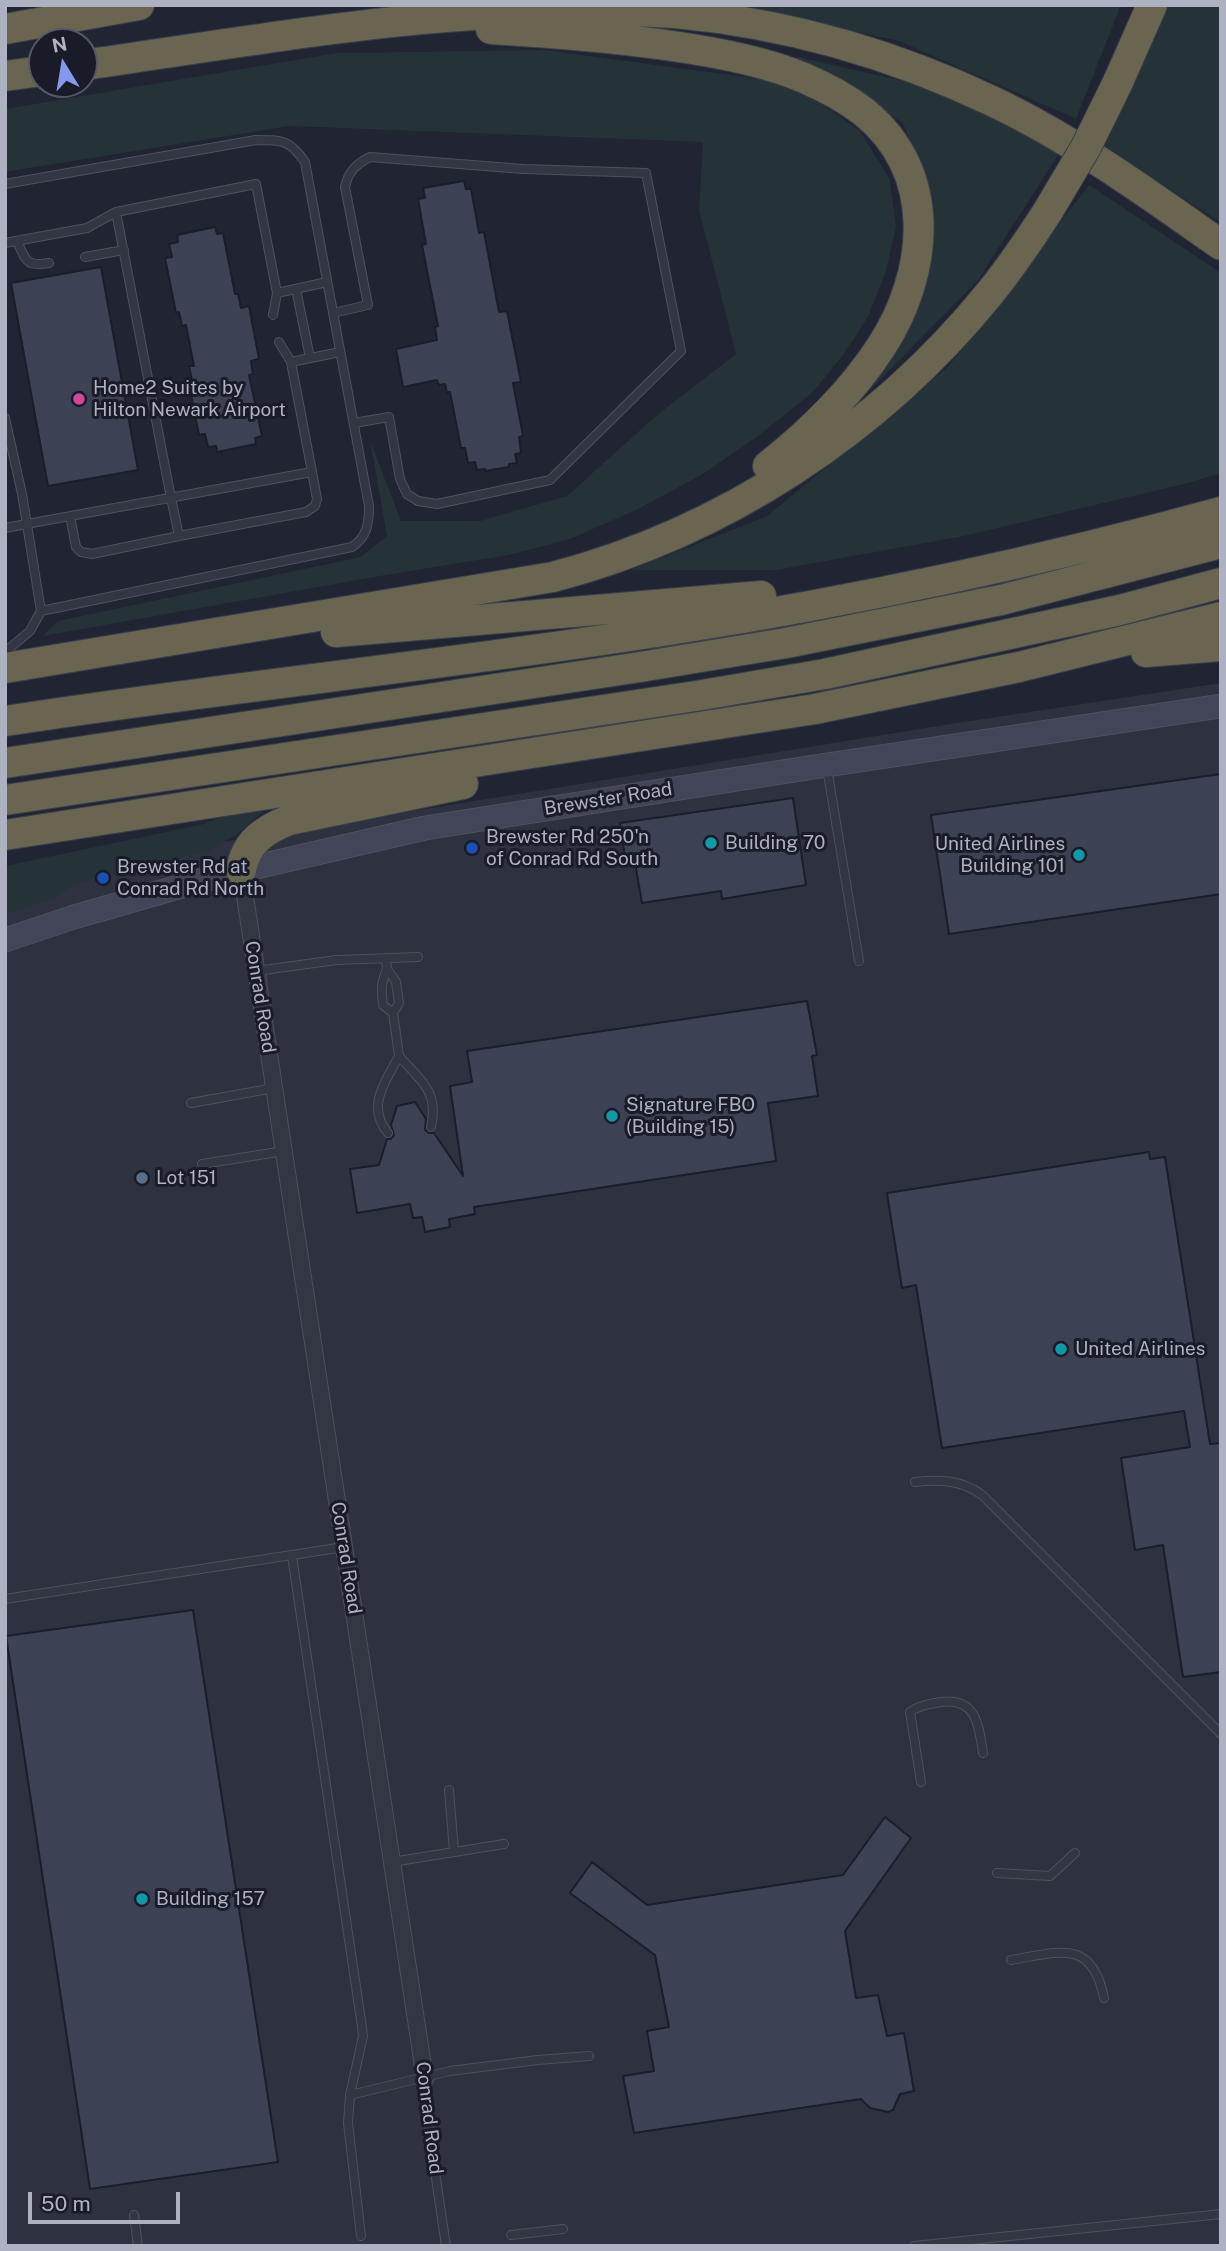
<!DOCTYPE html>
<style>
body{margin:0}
#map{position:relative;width:1226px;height:2251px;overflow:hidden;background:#202433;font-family:"Public Sans",sans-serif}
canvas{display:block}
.frame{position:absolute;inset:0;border:7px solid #adb1c1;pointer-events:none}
.north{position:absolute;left:28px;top:28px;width:70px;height:70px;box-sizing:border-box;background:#191c28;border:2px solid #545865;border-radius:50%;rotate:349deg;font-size:19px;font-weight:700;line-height:28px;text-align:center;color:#adb1c1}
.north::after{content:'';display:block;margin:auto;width:24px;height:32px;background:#8697ed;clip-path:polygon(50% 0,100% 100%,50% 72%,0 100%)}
.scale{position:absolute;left:28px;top:2192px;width:152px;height:32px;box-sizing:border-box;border:4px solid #adb1c1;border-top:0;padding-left:9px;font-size:21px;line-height:24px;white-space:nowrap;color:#adb1c1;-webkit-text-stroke:5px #191c28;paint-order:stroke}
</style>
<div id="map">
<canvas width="1226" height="2251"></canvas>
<div class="frame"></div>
<div class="north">N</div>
<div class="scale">50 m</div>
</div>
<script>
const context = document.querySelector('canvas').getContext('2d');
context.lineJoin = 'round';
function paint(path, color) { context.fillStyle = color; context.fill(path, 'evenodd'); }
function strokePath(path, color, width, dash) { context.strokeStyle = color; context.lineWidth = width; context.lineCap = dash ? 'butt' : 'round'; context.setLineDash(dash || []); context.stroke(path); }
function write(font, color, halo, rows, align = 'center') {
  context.font = font + ' "Public Sans",sans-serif'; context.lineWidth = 6; context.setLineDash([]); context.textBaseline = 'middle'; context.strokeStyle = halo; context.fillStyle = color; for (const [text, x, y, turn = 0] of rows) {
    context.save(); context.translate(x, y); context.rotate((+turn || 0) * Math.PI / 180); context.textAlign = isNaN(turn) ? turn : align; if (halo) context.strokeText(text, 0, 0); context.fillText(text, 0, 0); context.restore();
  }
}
const airport = new Path2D(`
 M 1221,683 L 1221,2246 L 5,2246 L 5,877 L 957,723 Z`);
const green = new Path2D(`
 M 731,5 L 1121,5 L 1076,119 L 899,41 Z
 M 1166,5 L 1220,5 L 1221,223 L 1105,146 Z
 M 544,50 L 776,81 L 818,102 L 860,131 L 890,180 L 896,227 L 886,271 L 868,317 L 843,355 L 813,392 L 758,436 L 703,474 L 638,509 L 570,539 L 509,555 L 380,576 L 43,636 L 58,621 L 361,557 L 387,536 L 370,440 L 401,521 L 480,521 L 567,496 L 657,415 L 736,354 L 699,210 L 703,142 L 290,126 L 5,172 L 5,109 L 337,53 Z
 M 794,56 L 929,87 L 1062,149 L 978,280 L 842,419 L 926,283 L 933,200 L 903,123 Z
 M 1089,185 L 1221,273 L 1221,473 L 1188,483 L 964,536 L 776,570 L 631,570 L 767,516 L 948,367 Z
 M 260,809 L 262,813 L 236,835 L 207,852 L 130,867 L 73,885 L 53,899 L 5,914 L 5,866 L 204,824 L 216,819 Z`);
const building = new Path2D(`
 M 464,181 L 466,189 L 471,189 L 479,233 L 484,232 L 499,312 L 507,311 L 521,382 L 513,383 L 523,436 L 519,437 L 521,453 L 515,454 L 517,463 L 509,464 L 509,467 L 485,471 L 485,469 L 477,470 L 475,462 L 468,463 L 465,448 L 461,448 L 450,392 L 447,393 L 445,384 L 439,385 L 437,380 L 403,387 L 396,349 L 437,340 L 435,327 L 438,326 L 422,245 L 426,244 L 418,199 L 425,198 L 423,188 Z
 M 215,227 L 217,234 L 223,233 L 235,294 L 238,294 L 241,308 L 249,306 L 259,359 L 251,361 L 253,374 L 249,375 L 262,436 L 255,438 L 256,444 L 217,452 L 216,446 L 208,447 L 205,434 L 199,435 L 188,380 L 192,380 L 189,366 L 194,366 L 186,325 L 182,326 L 179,312 L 176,313 L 165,258 L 172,257 L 169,244 L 178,242 L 177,235 Z
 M 101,267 L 138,470 L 48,486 L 11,283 Z
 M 1221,774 L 1221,894 L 949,934 L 931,815 Z
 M 793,798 L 806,885 L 722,899 L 721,891 L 642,903 L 635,863 L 626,864 L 620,823 Z
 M 807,1001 L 817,1055 L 812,1056 L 818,1096 L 768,1103 L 776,1161 L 474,1207 L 475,1214 L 449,1219 L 450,1227 L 425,1232 L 422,1217 L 413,1218 L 410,1204 L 357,1213 L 350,1169 L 379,1165 L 387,1139 L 391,1139 L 394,1135 L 391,1125 L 397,1106 L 415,1102 L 426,1119 L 425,1130 L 429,1133 L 434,1133 L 463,1176 L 450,1086 L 472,1082 L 467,1051 Z
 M 1149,1152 L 1150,1159 L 1165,1157 L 1210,1444 L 1221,1443 L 1221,1672 L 1183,1677 L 1163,1545 L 1135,1550 L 1121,1458 L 1190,1447 L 1184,1411 L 942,1448 L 916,1285 L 902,1288 L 887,1193 Z
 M 193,1610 L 278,2162 L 90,2189 L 6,1636 Z
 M 885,1817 L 911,1838 L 845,1931 L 856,1998 L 878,1995 L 887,2036 L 904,2033 L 914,2091 L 900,2094 L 893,2110 L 888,2112 L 870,2108 L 861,2099 L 634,2133 L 623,2076 L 654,2071 L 647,2031 L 669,2027 L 655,1955 L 570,1893 L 592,1862 L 647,1905 L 843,1875 Z`);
const lane = new Path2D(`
 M 5,184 L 256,140 C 282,140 290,140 305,162 L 369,506 C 369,524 367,537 352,547 L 41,611
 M 17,241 C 26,260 25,267 49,263
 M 5,243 L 87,228 L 116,212
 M 85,257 L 124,250
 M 296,289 L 310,358
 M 277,293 L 327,282
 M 333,313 L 368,305 L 345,187 C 348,172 356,164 370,157 L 523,169 L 646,173 L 681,351 L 550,480 L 437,504 L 418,501 L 407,494 L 400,479 L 389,417 L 354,423
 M 279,342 L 291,362 L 312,472
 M 291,362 L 340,352
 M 5,418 L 22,494 L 41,611 L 30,631 L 5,652
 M 70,516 L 76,547 L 81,552 L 92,554 L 179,536
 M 5,528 C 107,509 209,491 312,472 L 317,499 L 315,506 L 306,512 L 179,536 L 171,498 L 116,212 L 256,184 L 277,293 L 273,315
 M 827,768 L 859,961
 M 386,959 L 387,969 L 396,982 L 399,1003 L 393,1013 L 399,1056
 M 387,969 C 381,984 381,989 383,1005 L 393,1013
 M 257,971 L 336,960 L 418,957
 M 191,1103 L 274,1088
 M 388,1133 C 366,1107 385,1082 399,1056 C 421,1081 439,1091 431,1127
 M 202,1164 L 284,1151
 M 915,1482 C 939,1479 962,1480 982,1495 L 1221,1734
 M 292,1556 L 362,2027 L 363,2036 L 350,2095 L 348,2123 L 361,2236
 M 5,1599 L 344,1547
 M 921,1782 L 910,1712 C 920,1705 929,1704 941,1702 C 977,1697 979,1727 983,1753
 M 449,1790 L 454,1851
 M 392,1862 L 504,1844
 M 997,1873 L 1050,1876 L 1075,1853
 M 1011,1960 C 1059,1952 1092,1938 1104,1998
 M 425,2079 L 431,2145 L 446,2246
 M 350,2095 L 450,2071 L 538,2060 L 589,2056
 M 134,2215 L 138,2246
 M 511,2235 L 563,2229
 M 914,2246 L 1221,2214`);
const street = new Path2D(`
 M 241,870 L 425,2079`);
const secondary = new Path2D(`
 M 5,940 L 74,917 L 217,876 L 425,828 L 827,765 L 1221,706`);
const highway = new Path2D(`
 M 5,29 L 139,5
 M 491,29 C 558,33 625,38 692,49 C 729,55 769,63 804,78 C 825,87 846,98 864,112 C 939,173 929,273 881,347 C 851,393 811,432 768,466
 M 84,65 C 276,37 482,0 675,13 C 785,23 893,54 992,101 C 1074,140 1147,193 1221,245
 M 5,76 L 42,71
 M 1118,82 L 1152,5
 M 336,632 L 761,596
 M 1146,652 L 1221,646
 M 5,668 L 553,577 C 724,532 879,430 990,293 C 1011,267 1030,239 1048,211
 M 5,721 C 226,687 448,665 669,630 C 855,601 1039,562 1221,512
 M 5,763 L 640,667 L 786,643 L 1001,600 L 1221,543
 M 5,800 L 696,696 L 825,674 L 1120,610 L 1221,583
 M 5,835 L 815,709 L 1019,667 L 1221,617
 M 241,870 C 246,842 264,830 289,820 L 463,784`);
const highwayBridge = new Path2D(`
 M 1048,211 L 1086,147 L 1118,82`);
const markers = [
 [79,399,7,"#d1479c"],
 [711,843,7,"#0f9aa8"],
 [472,848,7,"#1a4fb4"],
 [1079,855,7,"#0f9aa8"],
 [103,878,7,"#1a4fb4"],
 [612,1116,7,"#0f9aa8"],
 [142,1178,7,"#5c6f8a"],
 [1061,1349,7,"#0f9aa8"],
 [142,1899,7,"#0f9aa8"]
];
const poiNames = [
 ["Home2 Suites by",93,388],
 ["Hilton Newark Airport",93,410],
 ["Brewster Rd 250'n",486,837],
 ["of Conrad Rd South",486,859],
 ["Building 70",725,843],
 ["United Airlines",1065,844,"right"],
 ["Building 101",1065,866,"right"],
 ["Brewster Rd at",117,867],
 ["Conrad Rd North",117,889],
 ["Signature FBO",626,1105],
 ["(Building 15)",626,1127],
 ["Lot 151",156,1178],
 ["United Airlines",1075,1349],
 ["Building 157",156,1899]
];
const streetNames = [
 ["Brewster Road",608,799,-9],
 ["Conrad Road",260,997,81],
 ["Conrad Road",346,1558,81],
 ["Conrad Road",429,2118,83]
];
paint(airport, '#2e3140');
paint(green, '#253237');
paint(building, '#3d4154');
strokePath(building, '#1b1e2a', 2);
strokePath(lane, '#4e515f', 10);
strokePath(street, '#4e515f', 18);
strokePath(secondary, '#4e515f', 25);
strokePath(highway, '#3b3e4b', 32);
strokePath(lane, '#333744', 8);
strokePath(street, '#333744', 16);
strokePath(secondary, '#424557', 23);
strokePath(highway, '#696551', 30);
strokePath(highwayBridge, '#3b3e4b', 32, []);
strokePath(highwayBridge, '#696551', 30);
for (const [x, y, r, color] of markers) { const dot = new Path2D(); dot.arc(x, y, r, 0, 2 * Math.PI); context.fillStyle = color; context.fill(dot); strokePath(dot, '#191c28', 2.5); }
write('19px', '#adb1c1', '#191c28', poiNames, 'left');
write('19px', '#adb1c1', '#191c28', streetNames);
</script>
